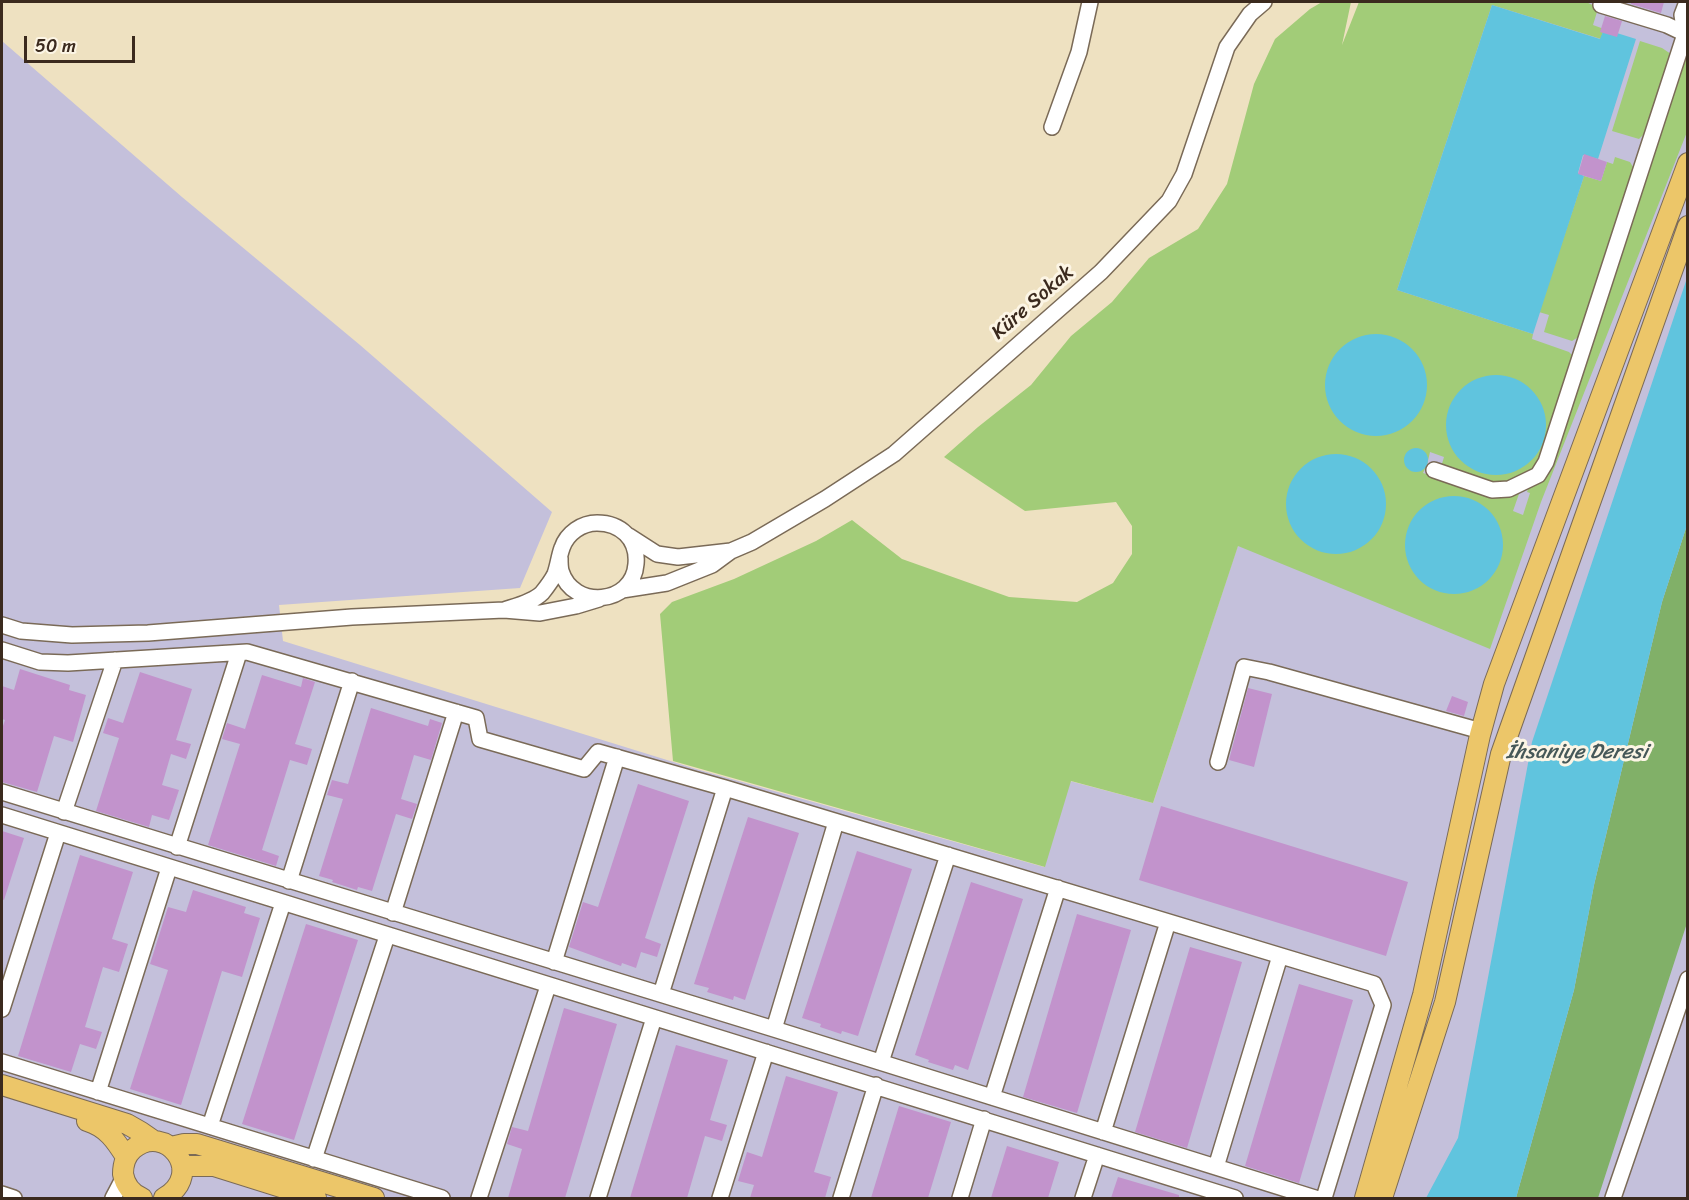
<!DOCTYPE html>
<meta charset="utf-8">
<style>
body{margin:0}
#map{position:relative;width:1689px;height:1200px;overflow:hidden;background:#eee1c1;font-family:Sriracha,sans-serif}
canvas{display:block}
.frame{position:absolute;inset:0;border:3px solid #3b2a1e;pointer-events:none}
.scale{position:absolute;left:24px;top:36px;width:111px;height:27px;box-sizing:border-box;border:3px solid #3b2a1e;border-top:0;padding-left:8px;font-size:18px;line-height:21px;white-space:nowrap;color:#3b2a1e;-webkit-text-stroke:4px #fcf5e5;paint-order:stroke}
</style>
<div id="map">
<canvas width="1689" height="1200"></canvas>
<div class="frame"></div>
<div class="scale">50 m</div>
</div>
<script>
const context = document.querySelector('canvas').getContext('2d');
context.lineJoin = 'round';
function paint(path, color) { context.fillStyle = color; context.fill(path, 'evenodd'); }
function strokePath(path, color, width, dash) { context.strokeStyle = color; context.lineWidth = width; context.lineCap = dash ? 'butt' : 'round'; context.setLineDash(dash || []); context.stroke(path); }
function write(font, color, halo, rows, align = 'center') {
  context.font = font + ' Sriracha,sans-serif'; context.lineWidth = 6; context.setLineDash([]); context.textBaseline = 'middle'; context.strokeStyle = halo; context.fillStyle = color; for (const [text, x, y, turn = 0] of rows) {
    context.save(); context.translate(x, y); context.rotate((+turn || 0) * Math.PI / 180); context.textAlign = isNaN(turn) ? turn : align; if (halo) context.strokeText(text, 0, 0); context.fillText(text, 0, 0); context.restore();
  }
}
const industrial = new Path2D(`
 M 1359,2 L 1687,2 L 1687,1198 L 2,1198 L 2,41 L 182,197 L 360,345 L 552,512 L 520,588 L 279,605 L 283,641 L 696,769 L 1044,867 L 1070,781 L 1153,803 L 1238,545 Z`);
const green = new Path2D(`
 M 1322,2 L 1351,2 L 1342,45 L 1359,2 L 1586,2 L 1597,7 L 1597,12 L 1593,25 L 1604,29 L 1601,39 L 1492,5 L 1397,290 L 1533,334 L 1532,339 L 1569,352 L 1573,356 L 1538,467 L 1522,478 L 1493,485 L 1441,467 L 1444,457 L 1430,452 L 1427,465 L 1423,473 L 1492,494 L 1520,491 L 1513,511 L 1523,515 L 1530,493 L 1527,492 L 1529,486 L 1535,482 L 1687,51 L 1687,132 L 1541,502 L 1490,649 L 1238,546 L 1153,803 L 1071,781 L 1045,867 L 673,761 L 660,614 L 672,602 L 734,579 L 816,541 L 852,520 L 902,559 L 1009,597 L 1077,602 L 1113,583 L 1132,554 L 1132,526 L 1116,502 L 1025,511 L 944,457 L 978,427 L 1031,385 L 1071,336 L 1112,302 L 1149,258 L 1198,229 L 1227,184 L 1254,84 L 1275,39 L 1310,9 Z
 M 1640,41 L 1662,48 L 1671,54 L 1647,131 L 1639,139 L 1612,131 Z
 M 1615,157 L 1630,162 L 1633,167 L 1580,336 L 1572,341 L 1544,332 L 1549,315 L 1539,312 L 1584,176 L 1601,181 L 1607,162 L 1613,164 Z`);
const forest = new Path2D(`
 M 1687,525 L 1687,923 L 1598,1198 L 1516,1198 L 1574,990 L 1594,885 L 1662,602 Z`);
const water = new Path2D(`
 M 1492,5 L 1600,39 L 1604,29 L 1636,39 L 1598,159 L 1583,155 L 1578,173 L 1584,176 L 1533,334 L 1397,290 Z
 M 1687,278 L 1687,525 L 1662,602 L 1594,885 L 1574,990 L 1516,1198 L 1426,1198 L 1458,1138 L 1532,742 Z
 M1325 385a51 51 0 1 1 102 0a51 51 0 1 1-102 0Z
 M1446 425a50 50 0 1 1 100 0a50 50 0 1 1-100 0Z
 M1404 460a12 12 0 1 1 24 0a12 12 0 1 1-24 0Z
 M1286 504a50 50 0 1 1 100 0a50 50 0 1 1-100 0Z
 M1405 545a49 49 0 1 1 98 0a49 49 0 1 1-98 0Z`);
const building = new Path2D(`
 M 1631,2 L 1664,2 L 1661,13 L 1631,4 Z
 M 1605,16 L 1622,21 L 1617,37 L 1600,32 Z
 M 1584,154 L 1607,162 L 1601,181 L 1578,174 Z
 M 20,669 L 70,685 L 69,690 L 86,695 L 73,742 L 54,736 L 37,792 L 2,782 L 2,729 L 5,720 L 2,719 L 2,686 L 14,690 Z
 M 140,672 L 192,689 L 176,740 L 191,744 L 186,759 L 171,754 L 162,785 L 179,790 L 169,820 L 152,815 L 149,827 L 96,811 L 119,738 L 103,733 L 108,718 L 123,723 Z
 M 262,675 L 301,687 L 303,678 L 315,682 L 295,744 L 312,749 L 307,765 L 290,760 L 262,850 L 279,856 L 276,866 L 208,845 L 240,744 L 222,739 L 227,723 L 245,729 Z
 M 1248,688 L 1272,694 L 1254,767 L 1229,760 Z
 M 1452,696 L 1468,702 L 1464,716 L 1446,711 Z
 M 371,708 L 428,726 L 430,719 L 442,723 L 431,760 L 414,755 L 401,799 L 417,804 L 412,819 L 396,814 L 372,891 L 358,887 L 357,890 L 332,882 L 333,880 L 319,876 L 343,799 L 327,795 L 332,780 L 348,784 Z
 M 638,784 L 689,801 L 645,938 L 661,944 L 657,957 L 641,952 L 636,968 L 622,963 L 621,966 L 569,947 L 583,902 L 598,907 Z
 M 1161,806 L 1408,882 L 1386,956 L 1139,880 Z
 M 748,817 L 799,833 L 745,1000 L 734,996 L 733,1000 L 707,992 L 709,988 L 694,984 Z
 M 2,831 L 24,838 L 4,900 L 2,899 Z
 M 857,851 L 912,869 L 858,1036 L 842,1031 L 841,1034 L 820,1027 L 821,1024 L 802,1018 Z
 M 80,855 L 133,872 L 112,939 L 128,944 L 119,972 L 103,967 L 85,1027 L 102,1032 L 96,1049 L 80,1044 L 71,1072 L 18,1056 Z
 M 971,882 L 1023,899 L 968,1070 L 955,1065 L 953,1070 L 928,1062 L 929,1060 L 915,1055 Z
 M 193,890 L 246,907 L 244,913 L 260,918 L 242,977 L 222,971 L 181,1105 L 130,1089 L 168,970 L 150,964 L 168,907 L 186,912 Z
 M 1077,914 L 1131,930 L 1077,1113 L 1023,1097 Z
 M 306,924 L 358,940 L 294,1140 L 242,1124 Z
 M 1190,947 L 1242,962 L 1187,1148 L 1135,1132 Z
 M 1299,984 L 1353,1000 L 1299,1183 L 1245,1166 Z
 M 564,1008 L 617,1024 L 565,1198 L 508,1198 L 522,1149 L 507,1144 L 512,1127 L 528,1131 Z
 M 676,1045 L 728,1060 L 710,1120 L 727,1125 L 722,1141 L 705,1136 L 687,1198 L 630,1198 Z
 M 786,1076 L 838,1092 L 814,1172 L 831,1177 L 825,1198 L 750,1198 L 754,1185 L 738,1181 L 747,1152 L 762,1157 Z
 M 899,1106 L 951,1122 L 928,1198 L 871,1198 Z
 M 1007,1146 L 1059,1162 L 1048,1198 L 991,1198 Z
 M 1118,1177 L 1179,1195 L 1179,1198 L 1111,1198 Z`);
const minor = new Path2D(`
 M 1601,5 L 1667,25 L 1688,35
 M 1052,127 L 1079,52 L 1090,2
 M 1434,470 L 1492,490 L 1509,489 L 1538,475 L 1546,462 L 1685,34 L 1682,15 L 1687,2
 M 731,551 L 752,542 L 825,499 L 894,454 L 1101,272 L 1169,201 L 1184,174 L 1227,47 L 1250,14 L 1264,2
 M 560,558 C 560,562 560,567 561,571 C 573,610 633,605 636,564 C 637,553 634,542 626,534 C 618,526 608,523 597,523 C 582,523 567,533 562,548 C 559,556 558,566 555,574 C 552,580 546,588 542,593 C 533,602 516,606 504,610 L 540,613 L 576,606 L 599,599
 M 622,590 L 667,583 L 712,565 L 731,551 L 678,557 L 657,554 L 629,536
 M 2,625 L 21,631 L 72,635 L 148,633 L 352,617 L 504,610
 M 2,650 L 40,662 L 68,663 L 247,652 L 476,718 L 480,739 L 584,769 L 598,752 L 725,788 L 1374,984 L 1383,1005 L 1324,1198
 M 1218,762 L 1244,667 L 1269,672 L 1481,731
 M 2,792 L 774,1029 L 1315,1198
 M 64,812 L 115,660
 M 2,815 C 413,944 825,1068 1235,1198
 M 177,847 L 239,653
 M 289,881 L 352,681
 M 393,913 L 456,712
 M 554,962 L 617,757
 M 661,994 L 725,788
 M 2,1009 L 58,833
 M 774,1029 L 836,822
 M 2,1062 L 442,1198
 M 881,1062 L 948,855
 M 98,1092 L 169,868
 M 992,1097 L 1058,888
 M 210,1126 L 283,903
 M 1103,1132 L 1168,922
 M 314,1159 L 387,936
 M 1216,1167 L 1280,956
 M 2,1194 L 14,1198
 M 113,1198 L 124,1177
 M 479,1198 L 548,986
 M 598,1198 L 654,1018
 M 720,1198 L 766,1052
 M 841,1198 L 876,1085
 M 960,1198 L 984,1119
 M 1083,1198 L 1097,1155
 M 1613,1198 L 1688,979`);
const major = new Path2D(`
 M 2,1085 L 127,1124 L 141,1132 L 154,1141
 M 87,1121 C 107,1127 116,1141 126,1157
 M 171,1147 L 184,1144 L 197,1144 L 374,1198
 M 182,1166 L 214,1166 L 316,1198
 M 142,1198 C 132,1194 125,1185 123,1174 C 123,1164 126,1155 133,1149 C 165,1121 207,1173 164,1198
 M 1365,1198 L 1423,995 L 1480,735 L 1494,684 L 1688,163
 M 1382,1198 L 1445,1002 L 1501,754 L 1688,226`);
const streetNames = [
 ["Küre Sokak",1033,303,-41]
];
const waterNames = [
 ["İhsaniye Deresi",1577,753]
];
paint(industrial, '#c4c0db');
paint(green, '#a2cc78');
paint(forest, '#81b068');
paint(water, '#60c4de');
paint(building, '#c293cc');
strokePath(minor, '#7a6a57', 18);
strokePath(major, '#7a6a57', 22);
strokePath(minor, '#fff', 15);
strokePath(major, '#ecc669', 20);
write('20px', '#3b2a1e', '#fcf5e5', streetNames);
write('italic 21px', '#465858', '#fcf5e5', waterNames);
</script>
